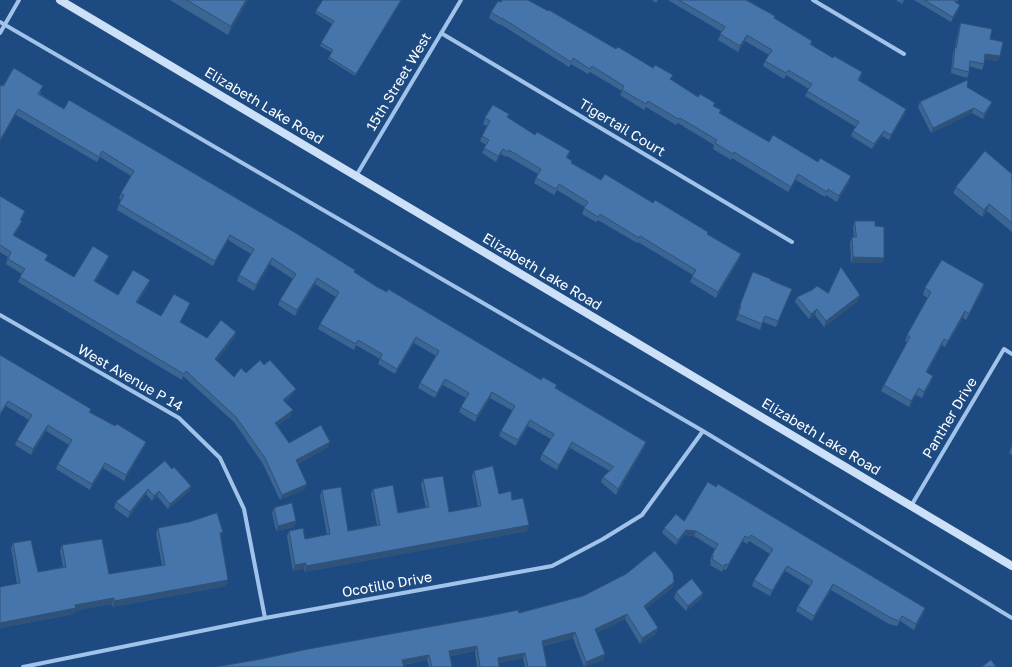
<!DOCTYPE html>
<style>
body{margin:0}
canvas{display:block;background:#1d4b81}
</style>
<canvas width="1012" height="667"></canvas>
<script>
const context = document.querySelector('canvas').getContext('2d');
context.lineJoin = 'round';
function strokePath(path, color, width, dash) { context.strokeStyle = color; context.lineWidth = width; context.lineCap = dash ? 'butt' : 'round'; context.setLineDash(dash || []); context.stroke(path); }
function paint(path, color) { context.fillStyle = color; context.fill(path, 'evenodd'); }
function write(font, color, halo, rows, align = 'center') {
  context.font = font + ' "Golos Text",sans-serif'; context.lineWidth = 4; context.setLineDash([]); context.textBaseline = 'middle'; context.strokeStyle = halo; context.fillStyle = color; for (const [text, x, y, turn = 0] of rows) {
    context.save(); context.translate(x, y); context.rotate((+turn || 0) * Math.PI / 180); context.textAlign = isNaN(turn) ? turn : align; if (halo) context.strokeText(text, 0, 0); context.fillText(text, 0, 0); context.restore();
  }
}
const minor = new Path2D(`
 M 813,0 L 904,54
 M 0,22 L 703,431 L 1012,618
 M 0,33 L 19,0
 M 441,33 L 792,242
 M 356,176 L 461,0
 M 0,315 L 179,418 L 220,458 L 244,509 L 265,618
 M 911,506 L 1004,349 L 1012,354
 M 23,667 L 265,618 L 552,566 L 603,539 L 642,515 L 703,431`);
const secondary = new Path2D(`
 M 60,0 L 1012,566`);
const wall = new Path2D(`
 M 170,0 L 248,0 L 228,35 Z
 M 323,0 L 402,0 L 355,76 L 328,59 L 331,52 L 320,46 L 332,24 L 315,13 Z
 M 652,0 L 658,0 L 656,3 Z
 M 668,0 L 746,0 L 774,19 L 812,41 L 811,45 L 833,58 L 862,72 L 859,81 L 906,109 L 904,115 L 889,140 L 882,136 L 872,149 L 851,136 L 853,131 L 856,127 L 805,96 L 809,89 L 786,75 L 784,79 L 763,66 L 765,61 L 769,55 L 745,41 L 738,52 L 718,40 L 722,32 Z
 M 896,0 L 904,0 L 902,4 Z
 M 914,0 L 958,0 L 956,3 L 958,11 L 951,22 Z
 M 501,2 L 548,11 L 671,80 L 714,106 L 720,113 L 769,142 L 849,182 L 837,202 L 826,195 L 825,197 L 796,180 L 788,192 L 732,158 L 731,160 L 713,149 L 714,145 L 678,123 L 676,125 L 646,107 L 644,110 L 620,95 L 622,91 L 590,72 L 588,74 L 571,64 L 569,67 L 500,24 L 500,25 L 489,18 L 491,12 Z
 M 961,23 L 990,39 L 998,61 L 984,59 L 984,64 L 982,70 L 969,66 L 969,72 L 967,78 L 951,73 L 953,53 L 955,47 L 959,28 Z
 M 3,86 L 41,92 L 40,94 L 64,109 L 355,270 L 354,273 L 377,287 L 556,388 L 644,448 L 616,495 L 601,482 L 603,477 L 610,471 L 570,448 L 557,470 L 540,460 L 542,454 L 551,439 L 528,426 L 516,446 L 499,436 L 501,431 L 513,411 L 490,398 L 475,422 L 459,412 L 461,407 L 466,398 L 443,385 L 435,398 L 418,388 L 420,383 L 436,356 L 414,343 L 395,374 L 378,364 L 380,359 L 356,345 L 354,350 L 318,329 L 320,324 L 336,297 L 315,284 L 295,316 L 278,305 L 280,300 L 293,279 L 270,264 L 254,291 L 237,281 L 239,275 L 251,254 L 228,240 L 213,266 L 117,210 L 119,204 L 121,200 L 119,198 L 121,193 L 131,176 L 100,157 L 97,162 L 16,115 Z
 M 920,102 L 992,102 L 990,107 L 983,119 L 972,113 L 931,133 L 918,107 Z
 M 485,118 L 508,118 L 535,135 L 570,151 L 567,158 L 572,163 L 601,180 L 653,203 L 707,234 L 741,254 L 739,260 L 716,298 L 690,282 L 693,275 L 638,242 L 637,243 L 598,220 L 596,222 L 582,214 L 585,207 L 557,190 L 554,195 L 534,183 L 538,174 L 507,156 L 506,157 L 501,154 L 496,162 L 482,153 L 486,145 L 480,141 L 482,136 L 487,126 L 483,124 Z
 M 1012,174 L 1012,232 L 987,211 L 982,217 L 953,193 L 956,187 Z
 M 0,196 L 23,216 L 21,220 L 22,221 L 20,226 L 14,235 L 46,261 L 74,277 L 107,261 L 95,282 L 118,295 L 150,280 L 148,286 L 137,303 L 161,316 L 188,309 L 180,322 L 207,338 L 236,332 L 234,338 L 216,361 L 234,377 L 246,373 L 293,394 L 285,402 L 291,416 L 277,425 L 289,443 L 328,447 L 298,464 L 305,489 L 280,500 L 263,464 L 234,422 L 183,376 L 182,380 L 18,282 L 22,274 L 6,264 L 8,257 L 0,252 Z
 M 855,221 L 875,226 L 882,263 L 851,263 L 850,243 L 852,237 L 854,237 L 853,227 Z
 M 753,272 L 771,280 L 792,289 L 776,327 L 763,322 L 760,330 L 736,320 L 739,312 L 738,311 Z
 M 984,284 L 982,291 L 966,320 L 963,318 L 945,347 L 942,345 L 927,372 L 931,382 L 922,398 L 916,395 L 909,407 L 881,391 L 884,385 L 907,342 L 905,341 L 907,335 L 928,298 L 923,295 L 925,288 Z
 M 828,293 L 858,301 L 824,327 L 815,315 L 809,319 L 795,302 L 797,297 Z
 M 0,355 L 91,409 L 90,412 L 115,426 L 146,442 L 144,447 L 124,481 L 103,468 L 90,490 L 56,469 L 58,464 L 69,445 L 46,431 L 31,455 L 15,445 L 17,440 L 29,420 L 6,406 Z
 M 1012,446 L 1012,455 L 1009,453 Z
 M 172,469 L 191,486 L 189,491 L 168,509 L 157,496 L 152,501 L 146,494 L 128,518 L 114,508 L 116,502 Z
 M 474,471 L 499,494 L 512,500 L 527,531 L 304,572 L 304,569 L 293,571 L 287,536 L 289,531 L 305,539 L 327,535 L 320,496 L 322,490 L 348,531 L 377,525 L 371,494 L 373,489 L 398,513 L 426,508 L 421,485 L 423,479 L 449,512 L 478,507 L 472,476 Z
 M 708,482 L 925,608 L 923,614 L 914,630 L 900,621 L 897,626 L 889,624 L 831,590 L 812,621 L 796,611 L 798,606 L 810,586 L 785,571 L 770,596 L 752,586 L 754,580 L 770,554 L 749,541 L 747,544 L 743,541 L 726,570 L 723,569 L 722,572 L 710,565 L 711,562 L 710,561 L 712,555 L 715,549 L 694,536 L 684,535 L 676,545 L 662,533 L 664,528 L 684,521 Z
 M 274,508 L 296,521 L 294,527 L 276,531 L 272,513 Z
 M 158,528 L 221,538 L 220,538 L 226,586 L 112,607 L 112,604 L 84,609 L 75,611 L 74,614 L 0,628 L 0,587 L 17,584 L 11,548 L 13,543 L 38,572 L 63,567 L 60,551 L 62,545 L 109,574 L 162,565 L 156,534 Z
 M 674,582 L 672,588 L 645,609 L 656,634 L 640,644 L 625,619 L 596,633 L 605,654 L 603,660 L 584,667 L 573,638 L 543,646 L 547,667 L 525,667 L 523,658 L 499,663 L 499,667 L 477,667 L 475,651 L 450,656 L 452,667 L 429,667 L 427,660 L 403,665 L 215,667 L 519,613 Z
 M 676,592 L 703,593 L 701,599 L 686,611 L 674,598 Z`);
const shadedWall = new Path2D(`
 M 246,0 L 248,0 L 247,2 L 228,35 L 231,26 Z
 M 401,0 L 402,0 L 355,76 L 356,74 Z
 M 960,5 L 958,11 L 951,22 L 953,17 Z
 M 747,35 L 745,41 L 738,52 L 740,46 Z
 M 985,54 L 1000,56 L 998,61 L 983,59 Z
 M 992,102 L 990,107 L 983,119 L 984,114 Z
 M 974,108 L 972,113 L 931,133 L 933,128 Z
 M 18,109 L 16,115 L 0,142 L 0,140 Z
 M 906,109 L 904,115 L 889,140 L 891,135 Z
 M 884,131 L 882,136 L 872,149 L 874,144 Z
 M 503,149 L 501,154 L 496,162 L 498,156 Z
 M 798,174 L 796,180 L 788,192 L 791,187 Z
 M 851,176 L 849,182 L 837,202 L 839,196 Z
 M 989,204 L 987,211 L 982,217 L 984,210 Z
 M 22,221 L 20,226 L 11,240 L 13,235 Z
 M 230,235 L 228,240 L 213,266 L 215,261 Z
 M 741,254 L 739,260 L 716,298 L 718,292 Z
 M 109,256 L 107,261 L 92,287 L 94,281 Z
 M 853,257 L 884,258 L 882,263 L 851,263 Z
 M 272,258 L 270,264 L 254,291 L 256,285 Z
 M 317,278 L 315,284 L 295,316 L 297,310 Z
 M 150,280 L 148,286 L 134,307 L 136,302 Z
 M 984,284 L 982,291 L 966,320 Z
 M 860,295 L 858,301 L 824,327 L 826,321 Z
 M 190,303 L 188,309 L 177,327 L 180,322 Z
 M 817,309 L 815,315 L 809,319 L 811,314 Z
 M 965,311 L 963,318 L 945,347 L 948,341 Z
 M 236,332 L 234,338 L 213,365 L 215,359 Z
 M 416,337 L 414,343 L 395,374 L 397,369 Z
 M 944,339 L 942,345 L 923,378 L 926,372 Z
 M 933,376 L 931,382 L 922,398 L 924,392 Z
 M 445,379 L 443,385 L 435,398 L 437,393 Z
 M 919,388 L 916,395 L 909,407 L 911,401 Z
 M 296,389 L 293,394 L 281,406 L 283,400 Z
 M 492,392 L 490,398 L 475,422 L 477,416 Z
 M 8,401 L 6,406 L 0,416 L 0,414 Z
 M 293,410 L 291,416 L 273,428 L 275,423 Z
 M 530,420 L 528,426 L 516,446 L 518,440 Z
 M 48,425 L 46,431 L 31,455 L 33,449 Z
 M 146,442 L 144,447 L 124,481 L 126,475 Z
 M 330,442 L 328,447 L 294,466 L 296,460 Z
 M 572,442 L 570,448 L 557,470 L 559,465 Z
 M 646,442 L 644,448 L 616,495 L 618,489 Z
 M 105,463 L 103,468 L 90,490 L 92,484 Z
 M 307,484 L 305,489 L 280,500 L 282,495 Z
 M 191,486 L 189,491 L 168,509 L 170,504 Z
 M 148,489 L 146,494 L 128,518 L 130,512 Z
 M 159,491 L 157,496 L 152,501 L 154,496 Z
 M 296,521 L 294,527 L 276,531 L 278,526 Z
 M 529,525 L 527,531 L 304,572 L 306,566 Z
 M 686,530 L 696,531 L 694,536 L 684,535 L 676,545 L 678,540 Z
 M 223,532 L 221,538 L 218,539 L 220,533 Z
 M 745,536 L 743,541 L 726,570 L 728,565 Z
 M 306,563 L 304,569 L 293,571 L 295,565 Z
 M 787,566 L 785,571 L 770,596 L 772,591 Z
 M 228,580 L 226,586 L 112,607 L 114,601 Z
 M 674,582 L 672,588 L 642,612 L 644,606 Z
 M 833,584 L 831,590 L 812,621 L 814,616 Z
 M 703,593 L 701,599 L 686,611 L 688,606 Z
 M 114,598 L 112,604 L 75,611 L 74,614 L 0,628 L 0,623 L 75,605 Z
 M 925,608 L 923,614 L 914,630 L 916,624 Z
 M 627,614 L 625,619 L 593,635 L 595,629 Z
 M 658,628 L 656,634 L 640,644 L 642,638 Z
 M 575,632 L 573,638 L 540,646 L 542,641 Z
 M 477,646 L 475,651 L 447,656 L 449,651 Z
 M 525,653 L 523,658 L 496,664 L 498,658 Z
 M 605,654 L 603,660 L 584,667 L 586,662 Z
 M 429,655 L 427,660 L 400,665 L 402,660 Z`);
const building = new Path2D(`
 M 187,0 L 246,0 L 231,26 Z
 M 323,0 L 401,0 L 356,74 L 329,57 L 333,50 L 321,43 L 334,21 L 316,11 Z
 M 502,0 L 528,0 L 548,11 L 549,10 L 616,49 L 618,47 L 653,68 L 655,65 L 673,75 L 670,79 L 698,97 L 700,94 L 715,103 L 713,106 L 721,110 L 719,113 L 769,142 L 773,135 L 818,162 L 820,158 L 851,176 L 839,196 L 828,189 L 827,192 L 798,174 L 791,187 L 734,152 L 733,154 L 715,143 L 717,140 L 680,118 L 678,119 L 648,101 L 646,104 L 622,90 L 624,86 L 592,66 L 590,69 L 573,58 L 571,62 L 502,18 L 502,19 L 491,12 L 498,1 L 501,2 Z
 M 679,0 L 746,0 L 775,16 L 774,18 L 812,41 L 810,44 L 833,58 L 834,56 L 862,72 L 858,80 L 906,109 L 891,135 L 884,131 L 874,144 L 853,131 L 859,122 L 807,91 L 812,84 L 788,70 L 786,73 L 765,61 L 772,50 L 747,35 L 740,46 L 720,34 L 725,27 Z
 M 925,0 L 956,0 L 955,2 L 960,5 L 953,17 Z
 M 961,23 L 992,29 L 990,39 L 1003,42 L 1000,56 L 985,54 L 984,64 L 970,61 L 969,72 L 953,68 L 955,47 L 956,48 Z
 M 14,68 L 43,86 L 38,94 L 64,109 L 69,100 L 294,232 L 355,270 L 354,272 L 377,287 L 387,292 L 388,289 L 541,380 L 543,377 L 557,385 L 555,388 L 646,442 L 618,489 L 603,477 L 614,467 L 572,442 L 559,465 L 542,454 L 554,434 L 530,420 L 518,440 L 501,431 L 515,406 L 492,392 L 477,416 L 461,407 L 469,393 L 445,379 L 437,393 L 420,383 L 439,351 L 416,337 L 397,369 L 380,359 L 382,354 L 358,340 L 356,344 L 320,324 L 339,292 L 317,278 L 297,310 L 280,300 L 296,274 L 272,258 L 256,285 L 239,275 L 254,249 L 230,235 L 215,261 L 119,204 L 124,195 L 121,193 L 134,171 L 102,151 L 99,157 L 18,109 L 0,140 L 0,86 L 1,85 L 3,86 Z
 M 968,80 L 967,87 L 992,102 L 984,114 L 974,108 L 933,128 L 920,102 Z
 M 493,105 L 509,114 L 507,117 L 535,135 L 537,132 L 570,151 L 566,157 L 572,161 L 571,163 L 601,180 L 605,174 L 653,203 L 655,200 L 708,232 L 707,234 L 741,254 L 718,292 L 692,277 L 696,270 L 640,236 L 639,238 L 600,214 L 598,217 L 584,208 L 588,202 L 559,184 L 556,189 L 536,178 L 541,169 L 509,150 L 508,152 L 503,149 L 498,156 L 484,148 L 489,140 L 482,136 L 490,121 L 485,118 Z
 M 985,151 L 1012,174 L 1012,176 L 1011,177 L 1012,178 L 1012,223 L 989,204 L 984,210 L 956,187 Z
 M 0,196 L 25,211 L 20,220 L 22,221 L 13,235 L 48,255 L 45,260 L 74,277 L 93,246 L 109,256 L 94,281 L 118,295 L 133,270 L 150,280 L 136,302 L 161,316 L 174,294 L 190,303 L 180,322 L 207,338 L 221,320 L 236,332 L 215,359 L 234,377 L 241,368 L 246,373 L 260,360 L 264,365 L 270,360 L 296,389 L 283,400 L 293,410 L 275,423 L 289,443 L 321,425 L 330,442 L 296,460 L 307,484 L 282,495 L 265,458 L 236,417 L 186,371 L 184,374 L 20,277 L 25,269 L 8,259 L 11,252 L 0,245 Z
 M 855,221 L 875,221 L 875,226 L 884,227 L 884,258 L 853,257 L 852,237 L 856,237 Z
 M 942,260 L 984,284 L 969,314 L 965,311 L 948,341 L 944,339 L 926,372 L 933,376 L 924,392 L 919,388 L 911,401 L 884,385 L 910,337 L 907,335 L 931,292 L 925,288 Z
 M 841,267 L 860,295 L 826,321 L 817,309 L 811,314 L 797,297 L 812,290 L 817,286 L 828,293 Z
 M 753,272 L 771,279 L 770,280 L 792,289 L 778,321 L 765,316 L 762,324 L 738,314 L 741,306 L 740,306 Z
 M 0,355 L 91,409 L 89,412 L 115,426 L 117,424 L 146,442 L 126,475 L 105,463 L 92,484 L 58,464 L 72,440 L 48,425 L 33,449 L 17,440 L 32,415 L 8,401 L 0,414 Z
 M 165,461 L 172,469 L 174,467 L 191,486 L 170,504 L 159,491 L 154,496 L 148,489 L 130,512 L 116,502 Z
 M 493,466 L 499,494 L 511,491 L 512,500 L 523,498 L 529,525 L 306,566 L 306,563 L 295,565 L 289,531 L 303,528 L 305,539 L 330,534 L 322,490 L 341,487 L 348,531 L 380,525 L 373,489 L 393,485 L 398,513 L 429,507 L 423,479 L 443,476 L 449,512 L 481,506 L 474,471 Z
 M 708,482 L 716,487 L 718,484 L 925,608 L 916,624 L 902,616 L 899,621 L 891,618 L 833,584 L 814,616 L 798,606 L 813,581 L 787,566 L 772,591 L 754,580 L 773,549 L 751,535 L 749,538 L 745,536 L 728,565 L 725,564 L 724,567 L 712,559 L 713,556 L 712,555 L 718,544 L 696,531 L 686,530 L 678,540 L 664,528 L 676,514 L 684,521 Z
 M 292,503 L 296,521 L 278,526 L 274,508 Z
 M 217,513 L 223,532 L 220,533 L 228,580 L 114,601 L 114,598 L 86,603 L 75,605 L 76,608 L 0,623 L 0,587 L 20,583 L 13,543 L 31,540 L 38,572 L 66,567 L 62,545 L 102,539 L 109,574 L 165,565 L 158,528 L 189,522 Z
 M 655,551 L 673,573 L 674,582 L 644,606 L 658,628 L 642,638 L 627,614 L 595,629 L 605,654 L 586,662 L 575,632 L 542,641 L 547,667 L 528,667 L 525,653 L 498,658 L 499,667 L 480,667 L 477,646 L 449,651 L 452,667 L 432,667 L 429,655 L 402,660 L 404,667 L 215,667 L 262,659 L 303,650 L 489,616 L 518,610 L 519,613 L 583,596 L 626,574 Z
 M 692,579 L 703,593 L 688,606 L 676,592 Z
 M 991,660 L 996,667 L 982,667 Z`);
const streetNames = [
 ["15th Street West",399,82,-59],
 ["Elizabeth Lake Road",264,106,31],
 ["Tigertail Court",622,128,31],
 ["Elizabeth Lake Road",542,272,31],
 ["West Avenue P 14",130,378,30],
 ["Panther Drive",950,418,-59],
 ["Elizabeth Lake Road",821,437,31],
 ["Ocotillo Drive",387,585,-10]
];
strokePath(minor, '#a1c3e9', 4);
strokePath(secondary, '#cce0f7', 8);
paint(wall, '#3b6593');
paint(shadedWall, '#305278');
paint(building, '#4575ab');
strokePath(building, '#305278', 1);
write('14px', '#fff', '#1d4b81', streetNames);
</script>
